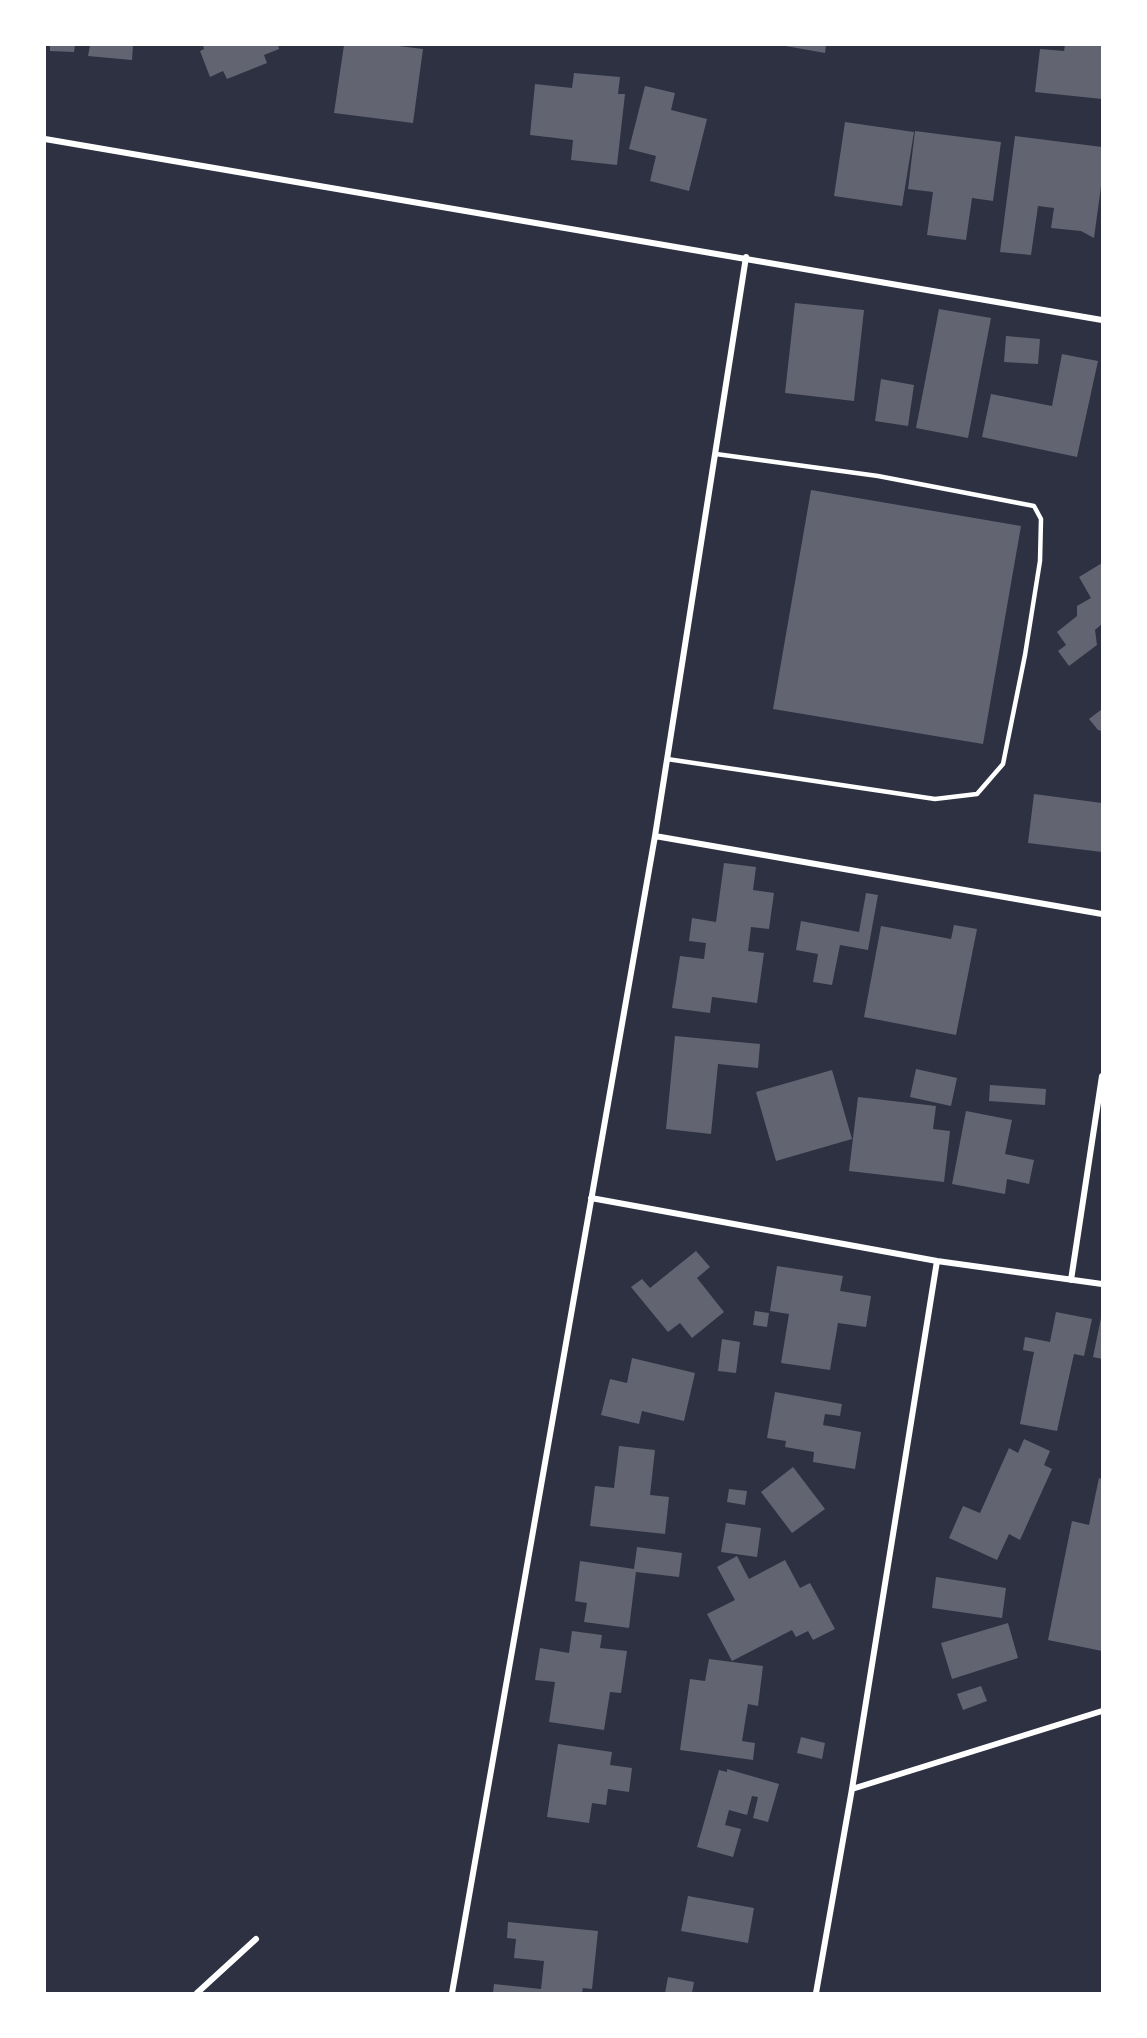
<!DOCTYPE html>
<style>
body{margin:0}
#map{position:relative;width:1147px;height:2038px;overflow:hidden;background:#2d3142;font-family:Raleway,sans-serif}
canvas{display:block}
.frame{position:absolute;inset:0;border:46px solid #fff;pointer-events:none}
</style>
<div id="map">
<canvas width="1147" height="2038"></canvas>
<div class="frame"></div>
</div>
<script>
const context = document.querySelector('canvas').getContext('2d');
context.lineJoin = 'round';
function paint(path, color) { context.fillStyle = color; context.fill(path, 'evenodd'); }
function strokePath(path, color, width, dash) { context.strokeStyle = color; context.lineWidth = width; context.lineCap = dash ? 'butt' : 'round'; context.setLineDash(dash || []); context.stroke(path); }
const building = new Path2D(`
 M 50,45 L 75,45 L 74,52 L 50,51 Z
 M 90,45 L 133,45 L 132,60 L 88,56 Z
 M 203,45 L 278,45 L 279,49 L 264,55 L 267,63 L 227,79 L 223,71 L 210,77 L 200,51 L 204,49 Z
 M 344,45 L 391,45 L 423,49 L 413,123 L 334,113 Z
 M 780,45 L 826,45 L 825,53 Z
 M 1065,45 L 1102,45 L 1102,99 L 1035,92 L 1040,49 L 1064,51 Z
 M 574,73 L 620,77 L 618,94 L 625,94 L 617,165 L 571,160 L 573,140 L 530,135 L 535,84 L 572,88 Z
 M 645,86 L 675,93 L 671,110 L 707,119 L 689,191 L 650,181 L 656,156 L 629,149 Z
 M 845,122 L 914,132 L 902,206 L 834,196 Z
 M 915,131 L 1001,142 L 993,201 L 972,198 L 966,240 L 927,235 L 933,192 L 908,189 Z
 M 1015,136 L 1102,147 L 1102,179 L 1094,238 L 1081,231 L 1051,228 L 1054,208 L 1038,206 L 1031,255 L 1000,252 Z
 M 795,303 L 864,310 L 854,401 L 785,393 Z
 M 939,309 L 991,318 L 968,438 L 916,428 Z
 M 1006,336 L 1040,339 L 1038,364 L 1004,362 Z
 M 1062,354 L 1098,361 L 1077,457 L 982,437 L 991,394 L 1052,406 Z
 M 881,379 L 914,385 L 908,426 L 875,421 Z
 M 811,490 L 1021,526 L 983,744 L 773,709 Z
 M 1102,563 L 1102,624 L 1095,630 L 1097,645 L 1069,666 L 1058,651 L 1066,645 L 1057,632 L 1077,616 L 1077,606 L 1091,598 L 1079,577 Z
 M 1102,709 L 1102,731 L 1098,730 L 1089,719 Z
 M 1034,794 L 1102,803 L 1102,852 L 1028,843 Z
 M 724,863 L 756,867 L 753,890 L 774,893 L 769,929 L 751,927 L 748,951 L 764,953 L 757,1003 L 712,997 L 710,1013 L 672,1008 L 680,956 L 704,959 L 706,943 L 689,941 L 692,918 L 716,922 Z
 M 866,893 L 878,895 L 868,950 L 840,945 L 832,985 L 813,982 L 818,954 L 796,950 L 801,921 L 859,932 Z
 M 954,925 L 977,929 L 956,1035 L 864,1017 L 881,926 L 951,939 Z
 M 675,1036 L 760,1044 L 758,1068 L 718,1064 L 711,1134 L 666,1129 Z
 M 916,1069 L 957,1078 L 951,1106 L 910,1097 Z
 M 832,1070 L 852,1139 L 776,1161 L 756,1092 Z
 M 990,1085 L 1046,1089 L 1045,1105 L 989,1101 Z
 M 858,1097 L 936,1106 L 933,1129 L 950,1131 L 944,1182 L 849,1171 Z
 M 966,1111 L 1012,1120 L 1005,1154 L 1034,1160 L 1029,1184 L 1007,1179 L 1005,1194 L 952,1184 Z
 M 696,1251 L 710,1267 L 697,1278 L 724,1312 L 692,1338 L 680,1323 L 668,1332 L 631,1287 L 642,1279 L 650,1288 Z
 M 777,1266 L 843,1276 L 840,1291 L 871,1296 L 866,1327 L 838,1323 L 830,1370 L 781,1363 L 789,1314 L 770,1311 Z
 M 755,1311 L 769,1313 L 767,1327 L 753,1325 Z
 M 1056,1312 L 1092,1319 L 1084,1356 L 1074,1354 L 1057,1431 L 1020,1424 L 1034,1352 L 1023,1350 L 1025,1337 L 1050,1342 Z
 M 1101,1318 L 1102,1318 L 1102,1359 L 1093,1357 Z
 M 722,1339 L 740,1342 L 736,1373 L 718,1371 Z
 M 632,1358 L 695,1373 L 684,1421 L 642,1411 L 639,1424 L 601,1415 L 610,1379 L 627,1383 Z
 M 775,1392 L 842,1404 L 840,1416 L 825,1414 L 823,1425 L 861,1432 L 855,1469 L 813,1462 L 814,1452 L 785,1447 L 786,1441 L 767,1438 Z
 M 1024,1439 L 1050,1451 L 1044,1465 L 1052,1469 L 1020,1540 L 1009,1534 L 997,1560 L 949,1538 L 963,1506 L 980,1513 L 1009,1448 L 1018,1453 Z
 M 619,1446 L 655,1450 L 650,1495 L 669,1497 L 665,1534 L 590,1526 L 595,1486 L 614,1488 Z
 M 793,1467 L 825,1509 L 792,1533 L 761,1492 Z
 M 1099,1478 L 1102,1479 L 1102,1651 L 1048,1640 L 1072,1521 L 1089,1525 Z
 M 729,1489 L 747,1491 L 745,1505 L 727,1502 Z
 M 726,1523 L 761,1528 L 757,1557 L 721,1552 Z
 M 637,1547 L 682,1553 L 679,1577 L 636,1572 L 629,1628 L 584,1622 L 587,1603 L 575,1601 L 580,1561 L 634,1569 Z
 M 737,1556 L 749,1579 L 785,1560 L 800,1588 L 810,1583 L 835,1629 L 813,1640 L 808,1631 L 796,1637 L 792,1630 L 732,1661 L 707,1614 L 735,1600 L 717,1567 Z
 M 936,1577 L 1006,1588 L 1002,1618 L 932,1608 Z
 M 1008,1623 L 1018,1658 L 952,1679 L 941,1643 Z
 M 572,1631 L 602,1635 L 600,1648 L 627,1651 L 621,1693 L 610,1692 L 604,1730 L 549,1722 L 555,1682 L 535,1680 L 540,1648 L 569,1653 Z
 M 709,1659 L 763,1666 L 758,1706 L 748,1704 L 742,1741 L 755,1743 L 753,1760 L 680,1750 L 690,1679 L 705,1681 Z
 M 981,1686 L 987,1701 L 963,1710 L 957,1694 Z
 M 801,1737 L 825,1743 L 822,1759 L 797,1753 Z
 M 558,1744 L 612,1752 L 610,1765 L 632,1768 L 629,1792 L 608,1789 L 606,1805 L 592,1803 L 589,1823 L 547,1817 Z
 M 727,1769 L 779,1784 L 768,1822 L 753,1818 L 758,1797 L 752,1796 L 747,1815 L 729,1810 L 725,1825 L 741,1829 L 733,1857 L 697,1847 L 719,1770 L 727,1772 Z
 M 688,1896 L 754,1908 L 748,1943 L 681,1931 Z
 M 508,1922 L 598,1931 L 592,1989 L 583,1988 L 582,1993 L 493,1993 L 494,1984 L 541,1989 L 544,1961 L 514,1958 L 516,1939 L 507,1938 Z
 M 668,1977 L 694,1982 L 692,1993 L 665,1993 Z`);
const service = new Path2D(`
 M 667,759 L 935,799 L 977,794 L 1003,764 L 1025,655 L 1040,561 L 1041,519 L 1034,506 L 878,476 L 716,454`);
const minor = new Path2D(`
 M 45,139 L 1102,320
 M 655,836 L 1102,914
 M 591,1198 L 937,1261 L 1102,1284
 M 1071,1280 L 1102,1076
 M 852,1789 L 1102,1711
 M 197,1993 L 256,1939
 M 452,1993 L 655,836 L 746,257
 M 816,1993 L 852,1789 L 937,1261`);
paint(building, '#626471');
strokePath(service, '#fff', 4.5);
strokePath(minor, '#fff', 6);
</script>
